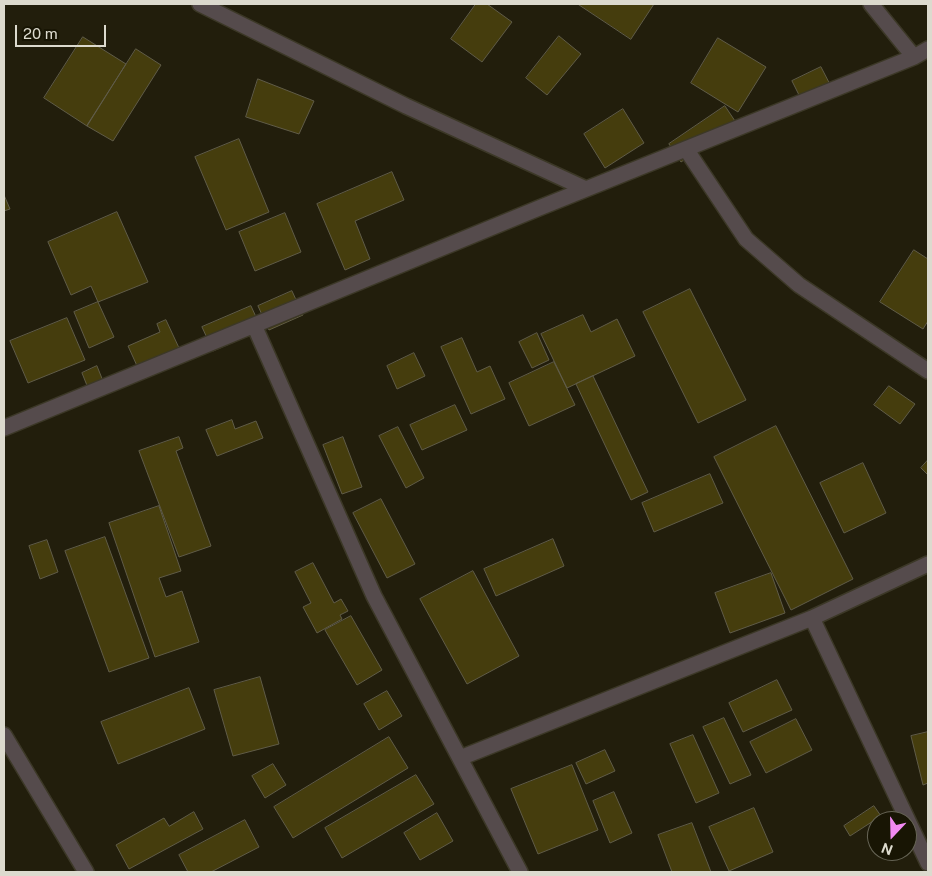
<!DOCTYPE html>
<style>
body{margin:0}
#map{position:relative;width:932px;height:876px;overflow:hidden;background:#221e0c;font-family:"Public Sans",sans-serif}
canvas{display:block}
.frame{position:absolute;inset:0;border:5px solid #dcdace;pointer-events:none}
.north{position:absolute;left:867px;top:811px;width:50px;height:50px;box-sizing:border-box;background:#181504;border:1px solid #666455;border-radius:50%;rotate:201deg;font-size:14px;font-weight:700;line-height:20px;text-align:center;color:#dcdace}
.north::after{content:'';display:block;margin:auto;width:18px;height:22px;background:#f28af3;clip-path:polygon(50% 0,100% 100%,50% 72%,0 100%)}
.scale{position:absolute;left:15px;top:25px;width:91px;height:22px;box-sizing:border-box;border:2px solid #dcdace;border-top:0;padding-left:6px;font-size:15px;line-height:18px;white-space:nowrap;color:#dcdace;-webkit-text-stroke:4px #181504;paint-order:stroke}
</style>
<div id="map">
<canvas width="932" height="876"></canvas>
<div class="frame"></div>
<div class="north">N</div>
<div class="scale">20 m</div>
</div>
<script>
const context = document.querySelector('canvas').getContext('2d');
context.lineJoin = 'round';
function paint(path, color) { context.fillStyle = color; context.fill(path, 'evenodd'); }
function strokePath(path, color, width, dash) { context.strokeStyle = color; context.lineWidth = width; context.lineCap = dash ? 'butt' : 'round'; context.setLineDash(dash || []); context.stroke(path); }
const building = new Path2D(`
 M 476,4 L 487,4 L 512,22 L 482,62 L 451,39 Z
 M 578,4 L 654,4 L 631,39 Z
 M 559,36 L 581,54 L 547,95 L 526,78 Z
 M 83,37 L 126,64 L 87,126 L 44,98 Z
 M 718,38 L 766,67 L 738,112 L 691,83 Z
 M 136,49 L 161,65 L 113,141 L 87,126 Z
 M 821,67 L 835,94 L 806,109 L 792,81 Z
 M 258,79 L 314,101 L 299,134 L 246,117 Z
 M 725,106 L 737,124 L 681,162 L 669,144 Z
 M 623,109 L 644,143 L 605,168 L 584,134 Z
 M 239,139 L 269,212 L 226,230 L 195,157 Z
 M 392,172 L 404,200 L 355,221 L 370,259 L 345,270 L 317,204 Z
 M 4,195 L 10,209 L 4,211 Z
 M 117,212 L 148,282 L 98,302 L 91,286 L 71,295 L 48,242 Z
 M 285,213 L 301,252 L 255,271 L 239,232 Z
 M 914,250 L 928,259 L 928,321 L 923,329 L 880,302 Z
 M 690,289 L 746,400 L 698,423 L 643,312 Z
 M 292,291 L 303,315 L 269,330 L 258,306 Z
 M 98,302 L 114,337 L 89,348 L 74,312 Z
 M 251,306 L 262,330 L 213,351 L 202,327 Z
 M 583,315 L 591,332 L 617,319 L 635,356 L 567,388 L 541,334 Z
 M 67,318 L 85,360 L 28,383 L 10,341 Z
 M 166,320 L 180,350 L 138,368 L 128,346 L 160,332 L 157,324 Z
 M 537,333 L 549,360 L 532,368 L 519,342 Z
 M 462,338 L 477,372 L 490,366 L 505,399 L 471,414 L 441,347 Z
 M 414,353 L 425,376 L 397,389 L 387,366 Z
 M 554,362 L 575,405 L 529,426 L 509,383 Z
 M 97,366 L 103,381 L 88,388 L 82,373 Z
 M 593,376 L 648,492 L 631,500 L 576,384 Z
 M 889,386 L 915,404 L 900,424 L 874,405 Z
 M 455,405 L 467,430 L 422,450 L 410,425 Z
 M 232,420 L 235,429 L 256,421 L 263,438 L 217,456 L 206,430 Z
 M 776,426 L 853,579 L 791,610 L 714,457 Z
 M 398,427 L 424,478 L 406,488 L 379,436 Z
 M 179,437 L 183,448 L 176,451 L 211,546 L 179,557 L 139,451 Z
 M 343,437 L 362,487 L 342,494 L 323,445 Z
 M 928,460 L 928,475 L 921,468 Z
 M 863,463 L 886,513 L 844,533 L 820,483 Z
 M 710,474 L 723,503 L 654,532 L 642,503 Z
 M 381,499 L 415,564 L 387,578 L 353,513 Z
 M 159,506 L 181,571 L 159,578 L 166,597 L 182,591 L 199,642 L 155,657 L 109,523 Z
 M 105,537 L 149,658 L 109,672 L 65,551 Z
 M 553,539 L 564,566 L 496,596 L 484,569 Z
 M 47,540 L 58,572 L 40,579 L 29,546 Z
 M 313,563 L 334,603 L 341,599 L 348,611 L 340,615 L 342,619 L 317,633 L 303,607 L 311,603 L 295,572 Z
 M 473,571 L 519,656 L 467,684 L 420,599 Z
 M 771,573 L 785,613 L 730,633 L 715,593 Z
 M 351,616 L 382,670 L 357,685 L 325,630 Z
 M 260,677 L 279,744 L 233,756 L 214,690 Z
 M 777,680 L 792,710 L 743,732 L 729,703 Z
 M 189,688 L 205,729 L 118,764 L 101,722 Z
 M 387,691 L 402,716 L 379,730 L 364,704 Z
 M 724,718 L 751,775 L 730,784 L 703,727 Z
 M 796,719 L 812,750 L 766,773 L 750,742 Z
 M 928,732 L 928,783 L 923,785 L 911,736 Z
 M 693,735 L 719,793 L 696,803 L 670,744 Z
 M 389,737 L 408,768 L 293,838 L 274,807 Z
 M 605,750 L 615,771 L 586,784 L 576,763 Z
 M 273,764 L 286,785 L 265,798 L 252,776 Z
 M 572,765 L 598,830 L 538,854 L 511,789 Z
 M 416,775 L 434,804 L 342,858 L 325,828 Z
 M 614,792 L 632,833 L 610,843 L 593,801 Z
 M 874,806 L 881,816 L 850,836 L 844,826 Z
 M 754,808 L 773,852 L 729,871 L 709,827 Z
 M 194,812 L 203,829 L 129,869 L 116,845 L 164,818 L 169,826 Z
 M 437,813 L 453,841 L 420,860 L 404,833 Z
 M 245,820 L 259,847 L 211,872 L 188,872 L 179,855 Z
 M 692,823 L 711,872 L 672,872 L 658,835 Z`);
const minor = new Path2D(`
 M 200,4 L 406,106 L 586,189
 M 871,4 L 914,57
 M 686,149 L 746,239 L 799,285 L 928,371
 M 254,325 L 374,596 L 520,872
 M 4,428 L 539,208 L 914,57 L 928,49
 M 812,618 L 928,863
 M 4,735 L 86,872
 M 460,758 L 812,618 L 928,564`);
paint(building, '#453d0d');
strokePath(building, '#605c48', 1);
strokePath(minor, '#3c3827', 18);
strokePath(minor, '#554b4c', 15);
</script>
